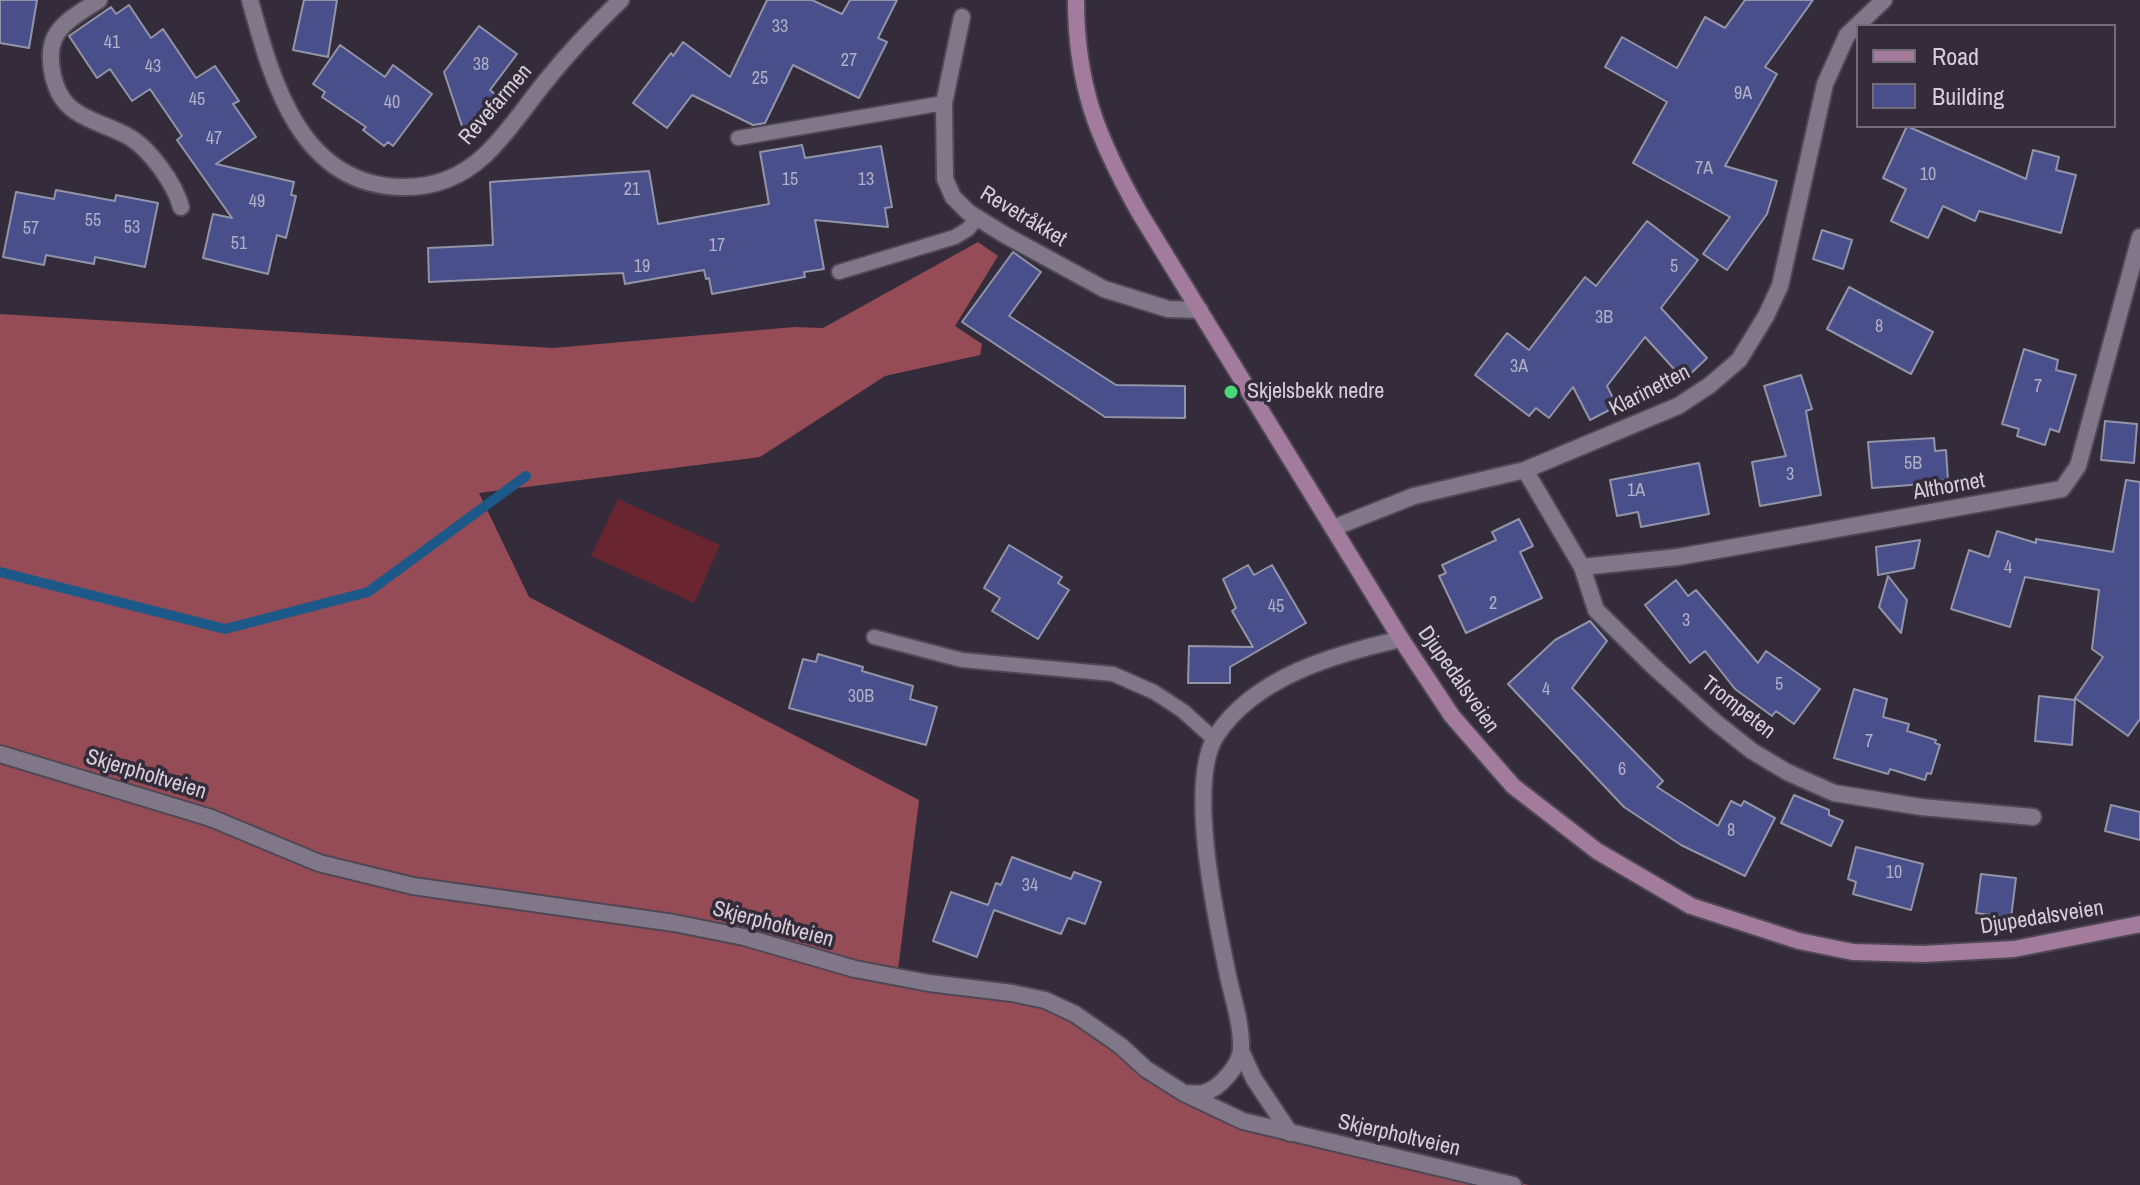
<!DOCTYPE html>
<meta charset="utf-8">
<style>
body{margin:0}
#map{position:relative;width:2140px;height:1185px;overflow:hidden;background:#342c3a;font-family:"Archivo Narrow",sans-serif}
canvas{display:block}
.legend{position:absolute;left:1856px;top:24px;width:260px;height:104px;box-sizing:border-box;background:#342c3a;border:2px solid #746d79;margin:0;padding:10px 14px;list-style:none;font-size:24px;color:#d4cfd8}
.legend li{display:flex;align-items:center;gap:16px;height:40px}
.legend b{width:40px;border:2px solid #746d79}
</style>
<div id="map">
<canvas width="2140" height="1185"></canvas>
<ul class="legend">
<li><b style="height:10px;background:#a37c9d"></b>Road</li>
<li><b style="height:22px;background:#494f8b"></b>Building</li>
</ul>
</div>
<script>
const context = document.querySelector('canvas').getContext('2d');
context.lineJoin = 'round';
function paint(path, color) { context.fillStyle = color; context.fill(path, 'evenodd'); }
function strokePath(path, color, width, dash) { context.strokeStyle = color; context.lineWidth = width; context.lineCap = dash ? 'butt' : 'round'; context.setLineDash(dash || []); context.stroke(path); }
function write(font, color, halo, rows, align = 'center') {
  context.font = font + ' "Archivo Narrow",sans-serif'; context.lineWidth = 7; context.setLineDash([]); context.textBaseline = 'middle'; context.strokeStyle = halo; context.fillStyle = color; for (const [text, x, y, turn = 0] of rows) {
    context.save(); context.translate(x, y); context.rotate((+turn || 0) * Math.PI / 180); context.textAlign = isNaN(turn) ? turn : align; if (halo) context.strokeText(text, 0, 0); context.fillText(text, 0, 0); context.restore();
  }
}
const green = new Path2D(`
 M 618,499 L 720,545 L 694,603 L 591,556 Z`);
const forest = new Path2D(`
 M 978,242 L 998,256 L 955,326 L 982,344 L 980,355 L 885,376 L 760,457 L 479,493 L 529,597 L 919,800 L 897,978 L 1024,994 L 1081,1019 L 1190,1093 L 1378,1163 L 1499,1178 L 1529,1185 L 0,1185 L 0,314 L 553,348 L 795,327 L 823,328 Z`);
const stream = new Path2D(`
 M 0,572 L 225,629 L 368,592 L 526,476`);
const building = new Path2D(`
 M 0,0 L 37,0 L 29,48 L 0,43 Z
 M 304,0 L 337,0 L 328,57 L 293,50 Z
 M 767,0 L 812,0 L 842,14 L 850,0 L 897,0 L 878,38 L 887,42 L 859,98 L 793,65 L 765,123 L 753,125 L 692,95 L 667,128 L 633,103 L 671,53 L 673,56 L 683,42 L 730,77 Z
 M 1745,0 L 1813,0 L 1765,67 L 1777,74 L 1725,166 L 1777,181 L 1767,214 L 1727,270 L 1703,254 L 1730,217 L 1633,163 L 1667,102 L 1605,67 L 1622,37 L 1677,68 L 1705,17 L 1725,28 Z
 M 129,5 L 151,38 L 163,29 L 196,78 L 215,66 L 239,101 L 233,104 L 256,137 L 216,164 L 294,182 L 291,195 L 296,196 L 286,238 L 277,235 L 268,274 L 203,258 L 213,214 L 232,218 L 177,140 L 182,136 L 150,89 L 132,101 L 110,69 L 97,78 L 69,36 L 111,7 L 116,14 Z
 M 479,26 L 517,54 L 490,90 L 496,95 L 465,135 L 444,72 Z
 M 340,45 L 385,77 L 393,65 L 432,94 L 393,146 L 388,142 L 384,146 L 363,130 L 366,127 L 322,97 L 325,92 L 313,84 Z
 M 1907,126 L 2026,179 L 2033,150 L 2059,157 L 2056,170 L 2076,175 L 2061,233 L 1979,211 L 1975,221 L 1943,206 L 1928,238 L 1891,221 L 1906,189 L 1883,178 Z
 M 802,145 L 805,158 L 881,146 L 892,207 L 885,208 L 888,227 L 815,220 L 824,269 L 804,272 L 805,277 L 712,294 L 709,278 L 706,279 L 704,270 L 625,284 L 623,273 L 429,282 L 428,248 L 493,245 L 490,182 L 649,171 L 658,224 L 769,204 L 760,152 Z
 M 56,190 L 115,201 L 116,195 L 158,203 L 145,267 L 95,257 L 94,264 L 46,255 L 44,265 L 3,257 L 16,192 L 54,199 Z
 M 1647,221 L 1698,260 L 1661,308 L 1707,358 L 1684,380 L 1645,337 L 1607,386 L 1617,406 L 1590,420 L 1573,387 L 1549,418 L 1536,408 L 1529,416 L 1475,375 L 1507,333 L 1529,350 L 1585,277 L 1596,286 Z
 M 1822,230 L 1852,240 L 1843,269 L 1813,259 Z
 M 1013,252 L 1041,272 L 1009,316 L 1116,385 L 1185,386 L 1185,418 L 1105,417 L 962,322 Z
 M 1849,287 L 1933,332 L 1911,374 L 1827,329 Z
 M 2024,349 L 2058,360 L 2056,370 L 2076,375 L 2059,432 L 2050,429 L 2045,445 L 2017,436 L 2019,429 L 2002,424 Z
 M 1801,375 L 1812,409 L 1806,411 L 1821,495 L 1760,506 L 1752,462 L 1786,456 L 1764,386 Z
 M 2105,421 L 2137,424 L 2134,463 L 2101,460 Z
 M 1934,438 L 1935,451 L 1946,450 L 1948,480 L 1937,481 L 1937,483 L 1872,488 L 1868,442 Z
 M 1699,463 L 1709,514 L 1641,527 L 1638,512 L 1617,516 L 1610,480 Z
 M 2126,480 L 2140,482 L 2140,719 L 2128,736 L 2075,698 L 2103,657 L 2092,649 L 2099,590 L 2025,577 L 2010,627 L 1951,609 L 1969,550 L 1989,557 L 1997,531 L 2036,543 L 2036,539 L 2113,552 Z
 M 1519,519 L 1533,546 L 1520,552 L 1542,598 L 1466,633 L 1439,576 L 1446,573 L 1442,565 L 1496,540 L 1492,532 Z
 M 1920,540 L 1914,568 L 1878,575 L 1876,547 Z
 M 1009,545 L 1062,577 L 1058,583 L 1069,590 L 1038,639 L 992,611 L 1000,598 L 984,588 Z
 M 1248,565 L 1254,575 L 1272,565 L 1306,623 L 1230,667 L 1230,683 L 1188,683 L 1189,646 L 1253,647 L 1232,611 L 1236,608 L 1223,579 Z
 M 1888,576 L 1907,600 L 1901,633 L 1879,607 Z
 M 1676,580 L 1688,596 L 1696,590 L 1758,663 L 1766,651 L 1820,689 L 1794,724 L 1776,711 L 1772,716 L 1735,689 L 1705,651 L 1690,663 L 1645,605 Z
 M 1590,621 L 1607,641 L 1572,688 L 1663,781 L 1657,787 L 1718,826 L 1731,801 L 1741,806 L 1744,801 L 1775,818 L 1745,876 L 1681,845 L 1624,807 L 1508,684 L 1555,640 Z
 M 818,654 L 863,667 L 862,671 L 913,686 L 910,699 L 937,707 L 926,745 L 789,708 L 803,659 L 816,662 Z
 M 1854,689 L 1887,699 L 1883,717 L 1909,724 L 1907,731 L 1936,740 L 1935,743 L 1940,745 L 1931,774 L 1927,773 L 1925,780 L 1890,769 L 1888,774 L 1834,758 Z
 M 2039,696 L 2075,700 L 2072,745 L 2035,741 Z
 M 1794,795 L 1829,810 L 1829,815 L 1843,821 L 1831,846 L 1781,823 Z
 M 2111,805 L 2140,812 L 2140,840 L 2105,831 Z
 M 1856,847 L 1923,864 L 1911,910 L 1853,894 L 1856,882 L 1848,879 Z
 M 1012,857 L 1071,879 L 1074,872 L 1101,882 L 1085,924 L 1068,918 L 1061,934 L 994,910 L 977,957 L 933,941 L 951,892 L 988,905 L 996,883 L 1001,885 Z
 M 1981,874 L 2016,878 L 2011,918 L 1976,913 Z`);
const lane = new Path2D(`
 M 738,138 L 944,103
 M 839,272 L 955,237 L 968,229 L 977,218
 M 874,637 L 962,660 L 1113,674 L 1154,692 L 1183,711 L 1214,739`);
const street = new Path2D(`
 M 99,0 C 66,22 43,31 53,76 C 57,91 62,102 75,111 C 92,123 113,127 131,138 C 151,151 175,184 181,207
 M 250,0 C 272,81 300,185 401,187 C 433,188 460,178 484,156 C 509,133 528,102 550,76 C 571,50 596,24 621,0
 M 962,17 L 944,103 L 945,179 L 953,197 L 968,212 L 1005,235 L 1104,289 L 1168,309 L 1200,310
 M 1525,470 L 1582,567 L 1596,610 L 1653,666 L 1714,721 L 1752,751 L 1787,772 L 1834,793 L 1921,807 L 2033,817
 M 1333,528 L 1414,496 L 1525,470 L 1678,406 L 1710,385 L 1739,360 L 1766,316 L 1780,286 L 1825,84 L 1847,35 L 1884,0
 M 1582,567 L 1678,557 L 2062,489 L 2078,466 L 2140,237
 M 0,754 L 211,818 L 319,863 L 413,886 L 674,923 L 744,937 L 855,969 L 929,983 L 1012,993 L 1045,1000 L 1075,1014 L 1121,1046 L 1146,1069 L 1184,1093 L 1243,1121 L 1513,1185
 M 1241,1051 L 1254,1079 L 1290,1133
 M 1185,1093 C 1190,1093 1198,1094 1203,1093 C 1220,1089 1240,1065 1241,1049 C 1242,1025 1233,999 1228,976 C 1217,922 1186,784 1216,736 C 1255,676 1336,654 1401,639`);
const secondary = new Path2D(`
 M 1076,0 C 1076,86 1098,139 1139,212 L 1401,639 L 1452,716 L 1513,786 L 1597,851 L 1691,906 L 1799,941 L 1853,952 L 1923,954 L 2014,949 L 2140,924`);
const markers = [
 [1231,392,8,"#49d778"]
];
const numberNames = [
 ["33",780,27],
 ["41",112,43],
 ["27",849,61],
 ["38",481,65],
 ["43",153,67],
 ["25",760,79],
 ["9A",1743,94],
 ["45",197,100],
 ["40",392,103],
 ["47",214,139],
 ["7A",1704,169],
 ["10",1928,175],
 ["15",790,180],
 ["13",866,180],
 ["21",632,190],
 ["49",257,202],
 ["55",93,221],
 ["53",132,228],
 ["57",31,229],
 ["51",239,244],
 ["17",717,246],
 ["19",642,267],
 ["5",1674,267],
 ["3B",1604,318],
 ["8",1879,327],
 ["3A",1519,367],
 ["7",2038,387],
 ["5B",1913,464],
 ["3",1790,475],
 ["1A",1636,491],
 ["4",2008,568],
 ["2",1493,604],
 ["45",1276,607],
 ["3",1686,621],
 ["5",1779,685],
 ["4",1546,690],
 ["30B",861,697],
 ["7",1869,742],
 ["6",1622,770],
 ["8",1731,831],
 ["10",1894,873],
 ["34",1030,886]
];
const streetNames = [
 ["Revefarmen",496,105,-49],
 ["Revetråkket",1023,217,31],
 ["Klarinetten",1650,391,-27],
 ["Althornet",1949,487,-10],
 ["Djupedalsveien",1458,680,55],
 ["Trompeten",1738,708,38],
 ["Skjerpholtveien",146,775,17],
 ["Djupedalsveien",2042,918,-9],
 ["Skjerpholtveien",773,925,15],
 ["Skjerpholtveien",1399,1136,13]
];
const poiNames = [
 ["Skjelsbekk nedre",1247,392]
];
paint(green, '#692530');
paint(forest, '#964c56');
strokePath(stream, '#1c5988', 10);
paint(building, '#494f8b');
strokePath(building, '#9295a7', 2);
strokePath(lane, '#4f4854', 18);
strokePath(street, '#4f4854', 20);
strokePath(secondary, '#4f4854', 20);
strokePath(lane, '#807888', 14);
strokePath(street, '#807888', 16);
strokePath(secondary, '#a37c9d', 16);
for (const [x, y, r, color] of markers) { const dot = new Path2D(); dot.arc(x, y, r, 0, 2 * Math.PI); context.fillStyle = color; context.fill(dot); strokePath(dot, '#342c3a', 3); }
write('18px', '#b1afc5', null, numberNames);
write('22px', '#d4cfd8', '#342c3a', streetNames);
write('22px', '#d4cfd8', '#342c3a', poiNames, 'left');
</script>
